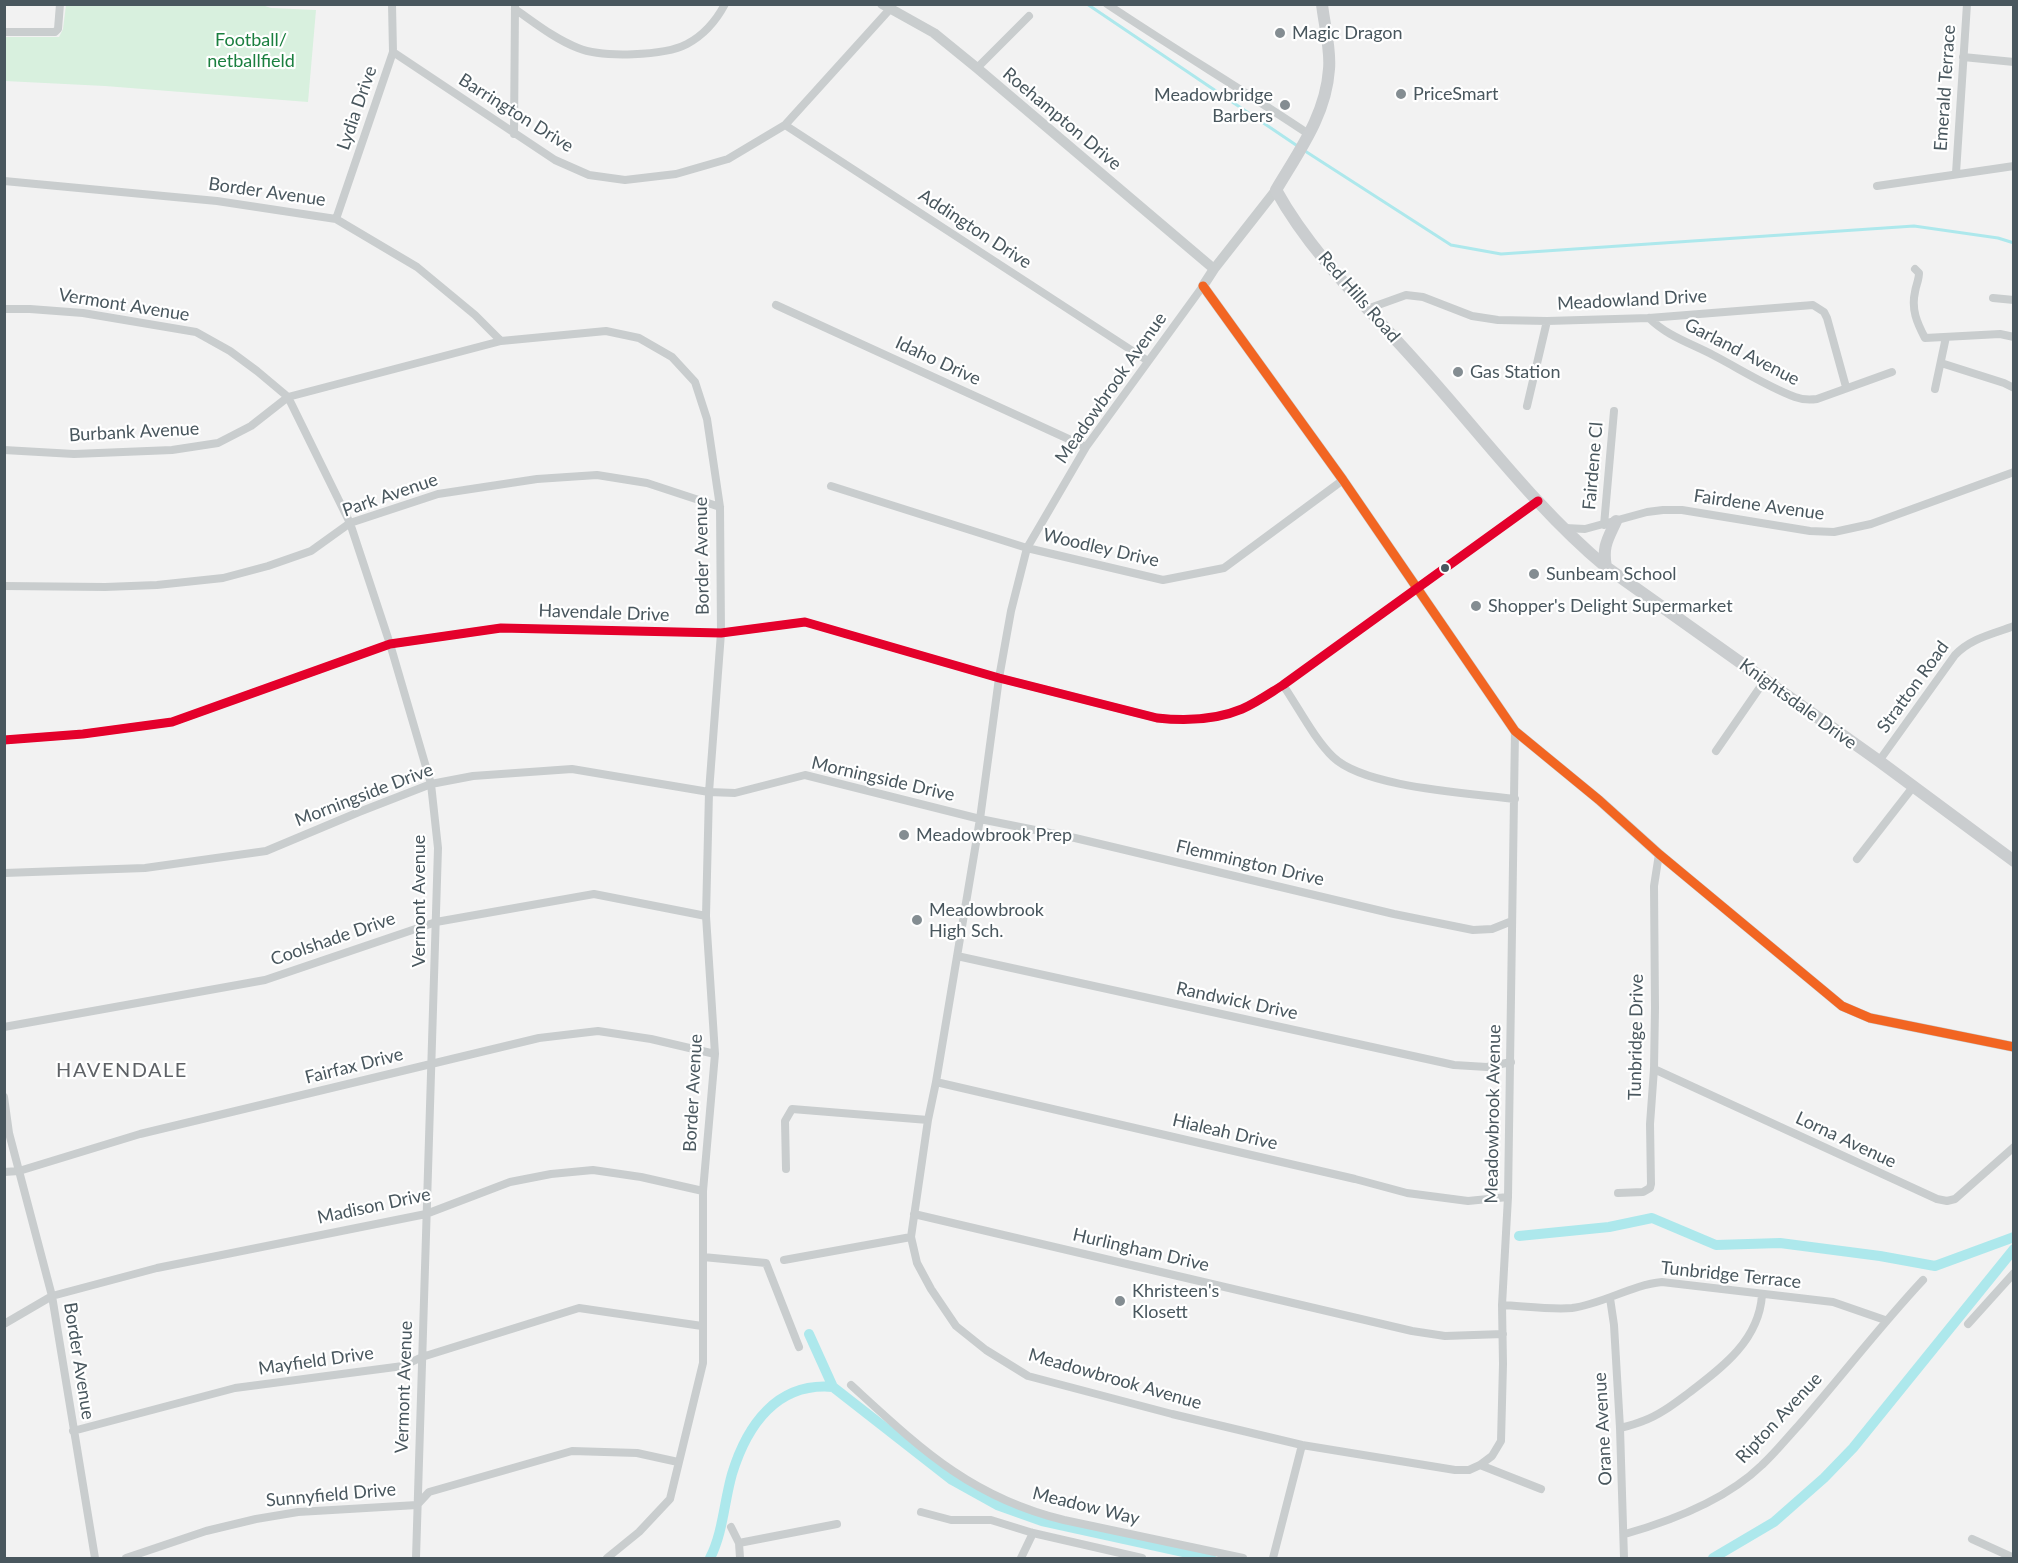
<!DOCTYPE html>
<style>
body{margin:0}
#map{position:relative;width:2018px;height:1563px;overflow:hidden;background:#f2f2f2;font-family:Lato,sans-serif}
canvas{display:block}
.frame{position:absolute;inset:0;border:6px solid #49575e;pointer-events:none}
</style>
<div id="map">
<canvas width="2018" height="1563"></canvas>
<div class="frame"></div>
</div>
<script>
const context = document.querySelector('canvas').getContext('2d');
context.lineJoin = 'round';
function paint(path, color) { context.fillStyle = color; context.fill(path, 'evenodd'); }
function strokePath(path, color, width, dash) { context.strokeStyle = color; context.lineWidth = width; context.lineCap = dash ? 'butt' : 'round'; context.setLineDash(dash || []); context.stroke(path); }
function write(font, color, halo, rows, align = 'center') {
  context.font = font + ' Lato,sans-serif'; context.lineWidth = 4.5; context.setLineDash([]); context.textBaseline = 'middle'; context.strokeStyle = halo; context.fillStyle = color; for (const [text, x, y, turn = 0] of rows) {
    context.save(); context.translate(x, y); context.rotate((+turn || 0) * Math.PI / 180); context.textAlign = isNaN(turn) ? turn : align; if (halo) context.strokeText(text, 0, 0); context.fillText(text, 0, 0); context.restore();
  }
}
const green = new Path2D(`
 M 259,4 L 271,8 L 316,10 L 308,102 L 105,86 L 5,81 L 5,37 L 59,37 L 63,29 L 66,5 Z`);
const stream = new Path2D(`
 M 1087,4 L 1299,147
 M 1305,151 L 1451,245 L 1501,254 L 1914,226 L 1998,238 L 2014,243`);
const canal = new Path2D(`
 M 1519,1236 L 1609,1227 L 1652,1218 L 1716,1245 L 1780,1243 L 1880,1256 L 1935,1266 L 2014,1237
 M 809,1334 L 833,1387 L 952,1480 L 997,1505 L 1042,1521 L 1211,1558
 M 710,1558 C 723,1533 724,1502 732,1474 C 747,1425 777,1382 833,1387
 M 1713,1558 L 1774,1522 L 1824,1478 L 1853,1448 L 2014,1249`);
const minor = new Path2D(`
 M 1107,4 C 1174,49 1243,90 1310,135
 M 515,9 C 535,23 555,39 578,48 C 602,58 664,56 687,44 C 704,35 716,21 725,4
 M 4,32 L 55,32 L 58,29 L 60,4
 M 393,52 L 555,160 L 589,175 L 625,180 L 676,174 L 728,159 L 785,125 L 890,9
 M 1963,57 L 2014,62
 M 977,68 L 1029,16
 M 785,125 L 1148,361
 M 514,134 L 515,5
 M 1956,173 L 1967,4
 M 4,181 L 217,201 L 336,219 L 417,267 L 475,315 L 501,341 L 606,331 L 639,338 L 672,357 L 695,382 L 707,419 L 720,507 L 721,633 L 709,792 L 706,916 L 715,1054 L 703,1191 L 703,1363 L 670,1499 L 639,1532 L 607,1558
 M 1877,186 L 2014,166
 M 336,219 L 393,52 L 392,4
 M 1915,269 L 1919,273 C 1919,280 1916,285 1915,292 C 1911,309 1917,323 1925,338 L 2000,334 L 2014,337
 M 1203,286 L 1086,447 L 1027,548 L 1011,611 L 999,678 L 980,819 L 936,1082 L 928,1120 L 911,1237 L 917,1263 L 931,1289 L 956,1326 L 986,1350 L 1028,1376 L 1172,1414 L 1302,1445 L 1455,1470 L 1469,1470 L 1480,1465 L 1492,1456 L 1501,1441 L 1503,1364 L 1502,1305 L 1508,1197 L 1515,731
 M 1993,298 L 2014,300
 M 776,305 L 1086,447
 M 4,309 L 30,309 L 83,313 L 196,332 L 230,351 L 257,371 L 288,397 L 350,523 L 390,644 L 431,784 L 438,848 L 416,1558
 M 1367,309 L 1406,295 L 1423,297 L 1472,316 L 1498,320 L 1547,321 L 1649,318 L 1813,305 L 1824,312 L 1827,318 L 1846,387
 M 1649,318 C 1667,336 1690,343 1713,355 C 1740,369 1766,386 1795,397 C 1803,400 1809,400 1817,399 L 1892,372
 M 1941,363 L 2004,383 L 2014,388
 M 1935,389 L 1946,337
 M 1527,406 L 1547,321
 M 4,450 L 74,454 L 172,450 L 218,443 L 251,426 L 288,397 L 501,341
 M 831,486 L 1027,548 L 1163,580 L 1224,568 L 1343,480
 M 1604,525 L 1614,411
 M 1565,528 L 1585,529 L 1647,512 L 1663,510 L 1682,510 L 1810,531 L 1834,532 L 1871,524 L 2014,472
 M 4,586 L 105,587 L 157,585 L 223,578 L 268,566 L 311,551 L 350,523 L 438,494 L 537,479 L 597,475 L 647,483 L 720,507
 M 1283,685 C 1298,707 1315,740 1333,757 C 1365,788 1471,793 1515,799
 M 4,740 L 83,734 L 172,722 L 390,644 L 501,628 L 721,633 L 805,622 L 999,678 L 1157,718 C 1184,721 1216,720 1242,709 C 1256,703 1270,693 1283,685 L 1538,501
 M 1716,751 L 1765,680
 M 1879,761 L 1955,655 C 1971,638 1993,634 2014,626
 M 1857,859 L 1913,787
 M 4,873 L 145,868 L 266,851 L 359,812 L 431,784 L 473,776 L 572,769 L 709,792 L 735,793 L 805,775 L 980,819 L 1075,838 L 1394,914 L 1473,930 L 1492,929 L 1512,921
 M 957,956 L 1454,1065 L 1487,1067 L 1511,1062
 M 4,1027 L 265,980 L 436,922 L 594,894 L 706,916
 M 1654,1069 L 1937,1199 L 1947,1201 L 1955,1199 L 2014,1147
 M 936,1082 L 1355,1179 L 1407,1193 L 1468,1201 L 1508,1197
 M 4,1097 L 9,1133 L 52,1296 L 95,1558
 M 786,1169 L 785,1121 L 792,1109 L 928,1120
 M 4,1172 L 19,1171 L 140,1134 L 539,1038 L 598,1031 L 651,1039 L 715,1054
 M 1618,1193 L 1643,1192 L 1650,1188 L 1651,1184 L 1650,1124 L 1654,1069 L 1655,1008 L 1654,886 L 1659,854
 M 914,1214 L 1412,1331 L 1445,1336 L 1503,1334
 M 703,1257 L 766,1263 L 799,1347
 M 784,1260 L 911,1237
 M 1610,1298 L 1614,1325 L 1620,1428 L 1624,1558
 M 1502,1305 C 1523,1306 1552,1310 1572,1308 C 1603,1304 1631,1285 1662,1282 L 1833,1302 L 1885,1320
 M 4,1324 L 52,1296 L 157,1268 L 426,1214 L 510,1182 L 551,1174 L 593,1170 L 641,1177 L 703,1191
 M 1968,1324 L 2014,1273
 M 851,1385 C 920,1448 970,1497 1064,1520 L 1243,1558
 M 1620,1428 C 1628,1426 1636,1424 1643,1421 C 1660,1415 1675,1403 1690,1392 C 1723,1367 1759,1340 1762,1295
 M 73,1431 L 235,1388 L 403,1366 L 422,1357 L 579,1308 L 702,1326
 M 1480,1465 L 1541,1489
 M 921,1512 L 951,1520 L 991,1520 L 1033,1533 L 1142,1558
 M 731,1527 L 739,1543 L 740,1558
 M 1625,1534 C 1671,1521 1727,1499 1762,1465 C 1775,1453 1787,1438 1799,1425 C 1841,1377 1880,1326 1923,1280
 M 1972,1539 L 2014,1558
 M 739,1543 L 837,1524
 M 126,1558 L 206,1531 L 256,1519 L 298,1512 L 417,1505 L 429,1492 L 572,1451 L 637,1453 L 678,1462
 M 1021,1558 L 1033,1533
 M 1273,1558 L 1302,1445`);
const tertiary = new Path2D(`
 M 882,4 L 934,33 L 977,68 L 1214,269
 M 1276,190 L 1214,269 L 1203,286 L 1343,480 L 1515,731 L 1599,800 L 1659,854 L 1842,1006 L 1870,1018 L 2014,1047`);
const secondary = new Path2D(`
 M 1322,4 C 1324,24 1331,49 1329,69 C 1326,115 1299,151 1276,190 C 1311,254 1368,308 1417,363 C 1479,431 1535,508 1606,567 L 1879,761 L 2014,861
 M 1606,567 C 1602,546 1608,539 1616,521`);
const bus1 = new Path2D(`
 M 1203,286 L 1343,480 L 1515,731 L 1599,800 L 1659,854 L 1842,1006 L 1870,1018 L 2014,1047`);
const bus2 = new Path2D(`
 M 4,740 L 83,734 L 172,722 L 390,644 L 501,628 L 721,633 L 805,622 L 999,678 L 1157,718 C 1184,721 1216,720 1242,709 C 1256,703 1270,693 1283,685 L 1538,501`);
const markers = [
 [1280,33,6,"#848d92"],
 [1401,94,6,"#848d92"],
 [1285,105,6,"#848d92"],
 [1458,372,6,"#848d92"],
 [1445,568,5,"#49575e"],
 [1534,574,6,"#848d92"],
 [1476,606,6,"#848d92"],
 [904,835,6,"#848d92"],
 [917,920,6,"#848d92"],
 [1120,1301,6,"#848d92"]
];
const poiNames = [
 ["Magic Dragon",1292,33],
 ["PriceSmart",1413,94],
 ["Meadowbridge",1273,95,"right"],
 ["Barbers",1273,116,"right"],
 ["Gas Station",1470,372],
 ["Sunbeam School",1546,574],
 ["Shopper's Delight Supermarket",1488,606],
 ["Meadowbrook Prep",916,835],
 ["Meadowbrook",929,910],
 ["High Sch.",929,931],
 ["Khristeen's",1132,1291],
 ["Klosett",1132,1312]
];
const parkNames = [
 ["Football/",251,40],
 ["netballfield",251,61]
];
const streetNames = [
 ["Emerald Terrace",1945,88,-86],
 ["Lydia Drive",357,108,-71],
 ["Barrington Drive",516,113,32],
 ["Roehampton Drive",1062,119,40],
 ["Border Avenue",267,192,8],
 ["Addington Drive",975,229,33],
 ["Red Hills Road",1359,297,49],
 ["Meadowland Drive",1632,300,-3],
 ["Vermont Avenue",124,305,9],
 ["Garland Avenue",1742,352,27],
 ["Idaho Drive",938,361,25],
 ["Meadowbrook Avenue",1111,388,-55],
 ["Burbank Avenue",134,432,-3],
 ["Fairdene Cl",1593,466,-85],
 ["Park Avenue",390,495,-19],
 ["Fairdene Avenue",1759,505,8],
 ["Woodley Drive",1101,548,13],
 ["Border Avenue",702,556,-91],
 ["Havendale Drive",604,613,2],
 ["Stratton Road",1913,687,-54],
 ["Knightsdale Drive",1798,704,36],
 ["Morningside Drive",883,779,13],
 ["Morningside Drive",364,795,-21],
 ["Flemmington Drive",1250,863,13],
 ["Vermont Avenue",419,901,-90],
 ["Coolshade Drive",333,939,-19],
 ["Randwick Drive",1237,1001,12],
 ["Tunbridge Drive",1636,1037,-89],
 ["Fairfax Drive",354,1066,-14],
 ["Border Avenue",693,1093,-87],
 ["Meadowbrook Avenue",1493,1114,-89],
 ["Hialeah Drive",1225,1132,13],
 ["Lorna Avenue",1846,1140,25],
 ["Madison Drive",374,1206,-12],
 ["Hurlingham Drive",1141,1250,13],
 ["Tunbridge Terrace",1731,1275,6],
 ["Border Avenue",79,1361,81],
 ["Mayfield Drive",316,1361,-8],
 ["Meadowbrook Avenue",1115,1379,16],
 ["Vermont Avenue",404,1387,-88],
 ["Ripton Avenue",1779,1418,-47],
 ["Orane Avenue",1603,1429,-93],
 ["Sunnyfield Drive",331,1495,-5],
 ["Meadow Way",1086,1506,14]
];
const neighbourhoodNames = [
 ["HAVENDALE",122,1071]
];
paint(green, '#d8f0de');
strokePath(stream, '#ade8ec', 3);
strokePath(canal, '#ade8ec', 10);
strokePath(minor, '#c9cdce', 8);
strokePath(tertiary, '#c9cdce', 10);
strokePath(secondary, '#cacdcf', 12);
strokePath(bus1, '#f26522', 9);
strokePath(bus2, '#e4002b', 9);
for (const [x, y, r, color] of markers) { const dot = new Path2D(); dot.arc(x, y, r, 0, 2 * Math.PI); context.fillStyle = color; context.fill(dot); strokePath(dot, '#fff', 2); }
write('18px', '#49575e', '#fff', poiNames, 'left');
write('18px', '#1a7f3f', '#fff', parkNames);
write('18px', '#49575e', '#fff', streetNames);
context.letterSpacing = '1.5px';
write('20px', '#5e6266', '#fff', neighbourhoodNames);
context.letterSpacing = '0px';
</script>
